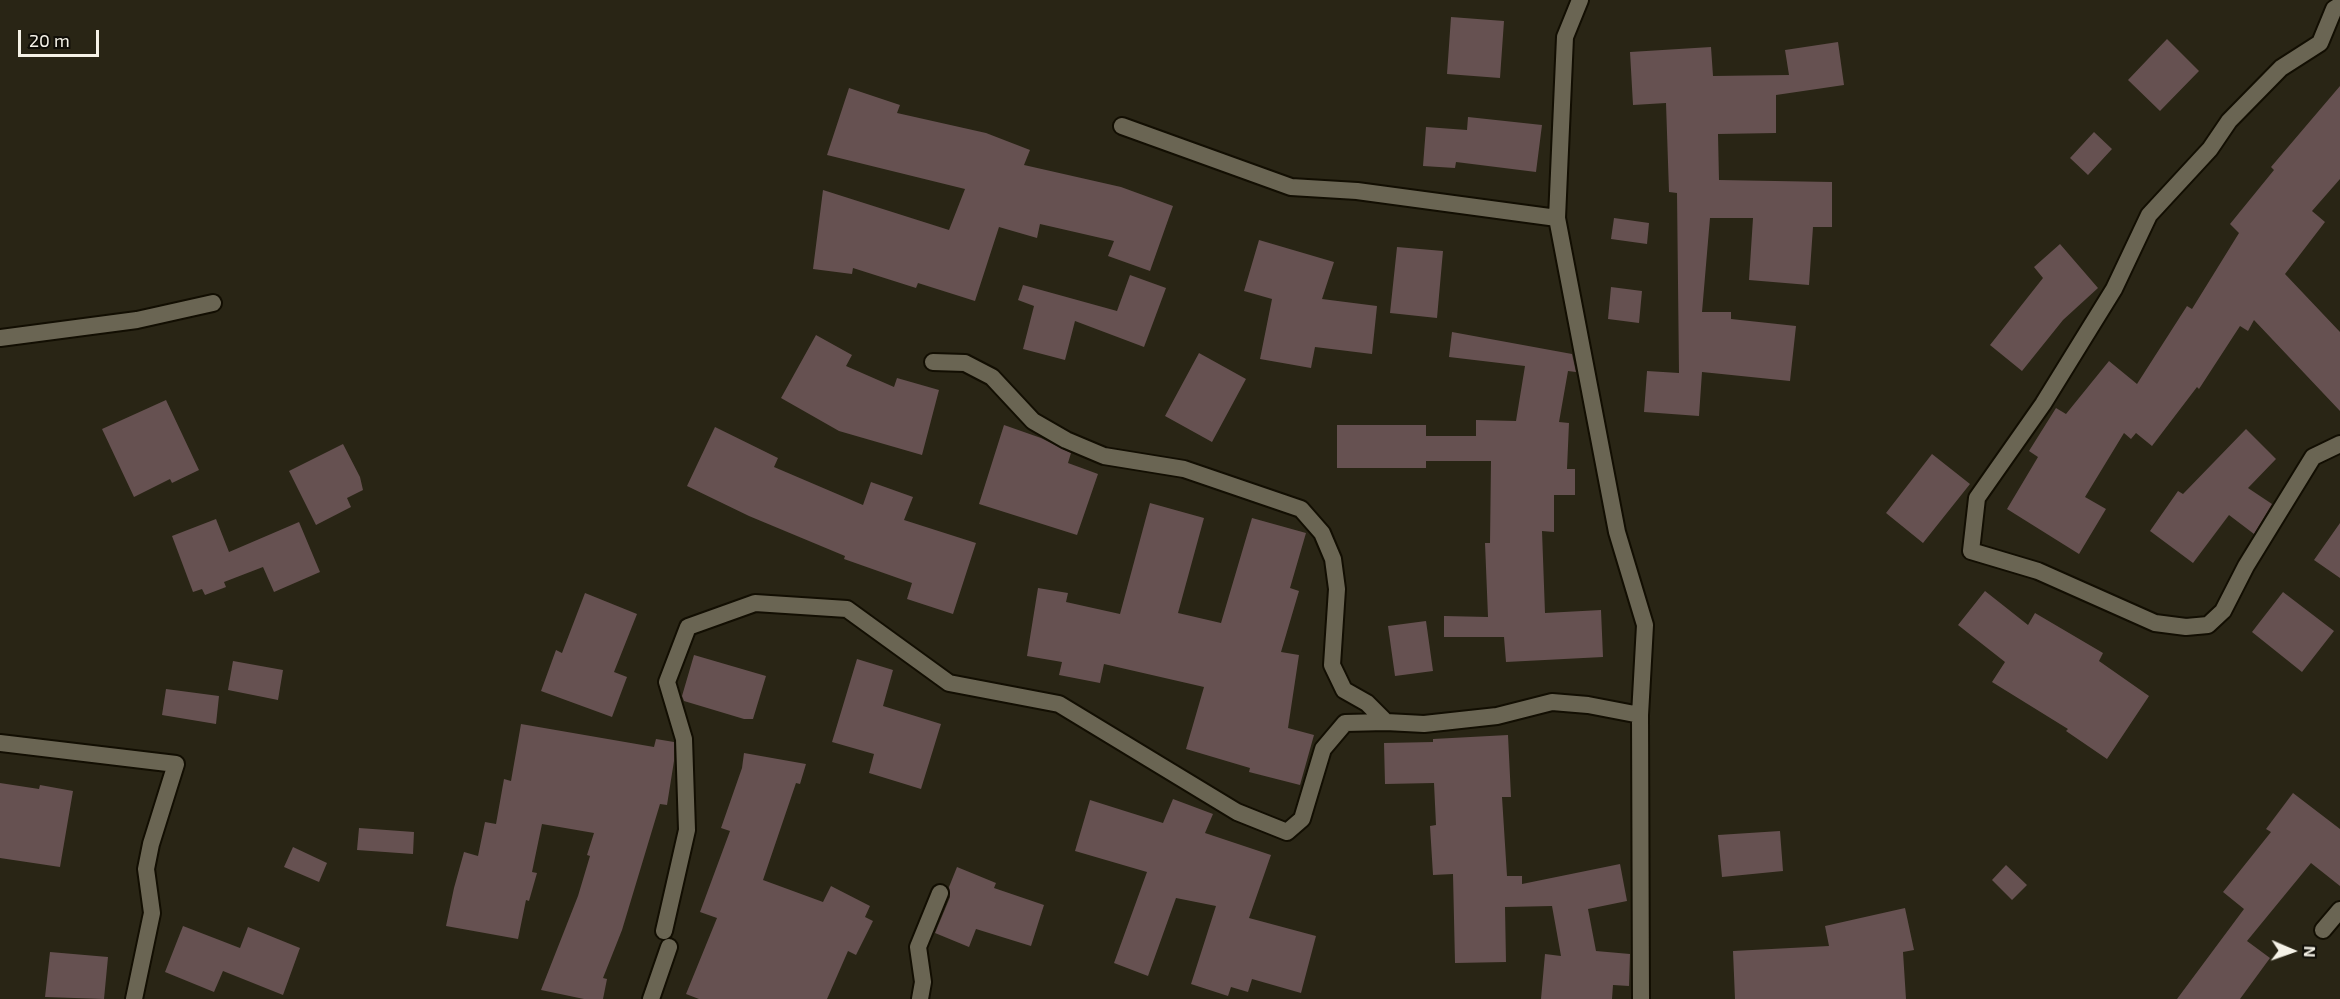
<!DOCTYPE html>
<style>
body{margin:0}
#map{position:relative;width:2340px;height:999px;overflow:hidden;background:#292515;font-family:"Exo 2",sans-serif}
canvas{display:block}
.north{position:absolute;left:2262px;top:921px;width:60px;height:60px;-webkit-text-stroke:4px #100e07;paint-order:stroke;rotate:92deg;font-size:16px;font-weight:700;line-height:24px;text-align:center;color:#f5f2e7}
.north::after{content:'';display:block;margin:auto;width:21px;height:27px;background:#f5f2e7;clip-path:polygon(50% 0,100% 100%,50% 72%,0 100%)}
.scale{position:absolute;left:18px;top:30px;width:81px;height:27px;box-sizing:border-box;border:3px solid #f5f2e7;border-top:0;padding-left:8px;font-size:18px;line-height:21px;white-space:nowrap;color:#f5f2e7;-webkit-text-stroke:4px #100e07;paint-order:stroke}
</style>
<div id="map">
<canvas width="2340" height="999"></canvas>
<div class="north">N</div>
<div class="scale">20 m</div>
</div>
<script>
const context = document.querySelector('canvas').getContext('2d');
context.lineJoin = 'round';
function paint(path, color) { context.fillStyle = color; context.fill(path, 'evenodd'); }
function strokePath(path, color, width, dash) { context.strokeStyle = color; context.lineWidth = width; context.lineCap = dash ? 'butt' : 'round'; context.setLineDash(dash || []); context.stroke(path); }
const building = new Path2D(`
 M 1451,17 L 1504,21 L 1500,78 L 1447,74 Z
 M 2167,39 L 2199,71 L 2160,111 L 2128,80 Z
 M 1838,42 L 1844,85 L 1776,95 L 1776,133 L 1718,134 L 1719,180 L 1832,182 L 1832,227 L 1813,227 L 1809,285 L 1749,280 L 1753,218 L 1710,218 L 1702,312 L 1731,312 L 1731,319 L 1796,326 L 1790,381 L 1702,372 L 1699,416 L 1644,412 L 1647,371 L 1679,373 L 1677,193 L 1669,192 L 1666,103 L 1633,105 L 1630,52 L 1711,47 L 1713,76 L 1789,75 L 1785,50 Z
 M 2340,86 L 2340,179 L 2312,211 L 2325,222 L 2285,274 L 2340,332 L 2340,411 L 2254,320 L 2248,331 L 2240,326 L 2199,389 L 2197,387 L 2152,446 L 2136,433 L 2131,439 L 2124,433 L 2085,497 L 2106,509 L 2079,554 L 2007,509 L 2038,457 L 2029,451 L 2056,408 L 2066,414 L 2109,361 L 2137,384 L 2187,306 L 2192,309 L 2239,233 L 2230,224 L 2274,170 L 2271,167 Z
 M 849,88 L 900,105 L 897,113 L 986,133 L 1030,150 L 1024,165 L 1121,187 L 1173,206 L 1150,271 L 1108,256 L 1114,241 L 1040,224 L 1037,238 L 999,227 L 975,301 L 918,283 L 916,288 L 853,268 L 852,274 L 813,269 L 823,190 L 949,230 L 965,189 L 827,155 Z
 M 1468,117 L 1542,125 L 1536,172 L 1456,162 L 1455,168 L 1423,166 L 1426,127 L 1467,130 Z
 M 2094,132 L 2112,149 L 2088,175 L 2070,158 Z
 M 1614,218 L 1649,223 L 1647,244 L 1611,239 Z
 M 1259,240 L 1334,262 L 1322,299 L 1377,306 L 1372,354 L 1315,347 L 1311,368 L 1260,359 L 1272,299 L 1244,291 Z
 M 2060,244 L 2098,288 L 2063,320 L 2022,371 L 1990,345 L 2043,278 L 2034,267 Z
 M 1397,247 L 1443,251 L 1437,318 L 1390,313 Z
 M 1130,275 L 1166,288 L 1144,347 L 1075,321 L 1065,360 L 1023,349 L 1034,306 L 1018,300 L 1023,285 L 1117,311 Z
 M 1611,287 L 1642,291 L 1639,323 L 1608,319 Z
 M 1452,332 L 1572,354 L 1576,372 L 1568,371 L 1559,422 L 1569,423 L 1567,469 L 1575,469 L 1575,495 L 1554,495 L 1554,532 L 1542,531 L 1545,613 L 1601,610 L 1603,657 L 1506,662 L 1504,637 L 1444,637 L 1444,616 L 1488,617 L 1485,543 L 1490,543 L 1491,461 L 1426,461 L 1426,468 L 1337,468 L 1337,425 L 1426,425 L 1426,436 L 1476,436 L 1476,420 L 1516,421 L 1525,366 L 1449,357 Z
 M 816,335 L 852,355 L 846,366 L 894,387 L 897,378 L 939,390 L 922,455 L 839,431 L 781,398 Z
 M 1199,353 L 1246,379 L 1212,442 L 1165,416 Z
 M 166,400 L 199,470 L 172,483 L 170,479 L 134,497 L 102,429 Z
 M 1004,425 L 1041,438 L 1071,453 L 1068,463 L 1098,474 L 1077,535 L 979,504 Z
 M 715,427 L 778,458 L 774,467 L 863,505 L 871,482 L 913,497 L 904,520 L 976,543 L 953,614 L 907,599 L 912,583 L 844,559 L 845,556 L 749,516 L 687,486 Z
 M 2246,429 L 2276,459 L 2248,488 L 2272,504 L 2254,534 L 2229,515 L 2193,563 L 2150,531 L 2178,491 L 2183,494 Z
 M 343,444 L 360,477 L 363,490 L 347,498 L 351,507 L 316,525 L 289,471 Z
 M 1932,454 L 1970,484 L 1923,543 L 1886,513 Z
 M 1150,503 L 1204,518 L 1178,613 L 1221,623 L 1252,518 L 1306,533 L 1290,588 L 1299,591 L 1281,652 L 1299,655 L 1288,728 L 1314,735 L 1300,785 L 1249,772 L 1250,768 L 1186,749 L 1204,687 L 1104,664 L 1100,683 L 1059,675 L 1062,662 L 1027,656 L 1038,588 L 1068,593 L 1066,602 L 1120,614 Z
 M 216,519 L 229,552 L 299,522 L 320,572 L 274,592 L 263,567 L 224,582 L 226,587 L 205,595 L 202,589 L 193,592 L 172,536 Z
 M 2340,523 L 2340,578 L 2314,560 Z
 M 1985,591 L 2028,625 L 2035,613 L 2103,653 L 2099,661 L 2149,696 L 2107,759 L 2066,731 L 2068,729 L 1992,682 L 2005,662 L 1958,625 Z
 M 2283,592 L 2334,631 L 2302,672 L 2252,632 Z
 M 585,593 L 637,614 L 614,672 L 627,677 L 612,717 L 541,691 L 556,650 L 562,653 Z
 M 1426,621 L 1433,671 L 1395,676 L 1388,626 Z
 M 694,655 L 766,676 L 753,719 L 744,719 L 684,701 L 682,696 Z
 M 857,659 L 893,670 L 883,706 L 941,724 L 921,789 L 869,773 L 874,754 L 832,742 Z
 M 233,661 L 283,670 L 278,700 L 228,690 Z
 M 166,689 L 219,696 L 216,724 L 162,715 Z
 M 521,724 L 654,747 L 656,739 L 674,742 L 674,761 L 667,805 L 660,804 L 622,930 L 603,978 L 607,979 L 603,999 L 584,999 L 541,990 L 578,896 L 590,856 L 587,855 L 594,833 L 542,824 L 532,872 L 537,873 L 529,901 L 526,900 L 518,939 L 446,926 L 454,888 L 464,852 L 478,856 L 485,822 L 496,824 L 504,779 L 511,781 Z
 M 1508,735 L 1511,797 L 1502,797 L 1507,876 L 1522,876 L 1522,884 L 1620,864 L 1627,901 L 1588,909 L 1596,951 L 1630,954 L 1629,986 L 1613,985 L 1612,999 L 1541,999 L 1545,954 L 1561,956 L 1552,906 L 1505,907 L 1506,962 L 1455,963 L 1453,874 L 1433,875 L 1430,826 L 1436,825 L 1434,783 L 1385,784 L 1384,743 L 1433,742 L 1433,739 Z
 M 744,753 L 806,764 L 800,784 L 796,783 L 763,880 L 823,902 L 831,886 L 870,906 L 865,917 L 873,921 L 856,955 L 848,951 L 827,999 L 699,999 L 686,994 L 717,918 L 700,912 L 730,831 L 721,828 L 742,768 Z
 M 0,783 L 39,789 L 40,785 L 73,791 L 60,867 L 0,858 Z
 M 2293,793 L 2340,829 L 2340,886 L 2311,863 L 2247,941 L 2270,958 L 2240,999 L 2177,999 L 2244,909 L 2223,892 L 2271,832 L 2266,829 Z
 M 1173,799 L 1213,814 L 1205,833 L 1271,855 L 1249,918 L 1316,936 L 1301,993 L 1252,979 L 1248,992 L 1231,987 L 1228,996 L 1191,984 L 1216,906 L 1176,898 L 1148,976 L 1114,963 L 1147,872 L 1075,851 L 1090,800 L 1163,823 Z
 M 359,828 L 414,832 L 413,854 L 357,850 Z
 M 1780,831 L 1783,871 L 1722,877 L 1718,835 Z
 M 293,847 L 327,863 L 319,882 L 284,867 Z
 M 2006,865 L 2027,885 L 2012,900 L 1992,880 Z
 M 957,867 L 996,883 L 994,888 L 1044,905 L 1031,946 L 976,929 L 969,947 L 935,933 L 950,897 L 949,887 Z
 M 1905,908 L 1914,950 L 1903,952 L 1906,999 L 1735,999 L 1733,951 L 1829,946 L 1825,926 Z
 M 183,926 L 240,948 L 248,927 L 300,948 L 283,995 L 223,971 L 214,992 L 165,972 Z
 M 50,952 L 108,957 L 104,999 L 45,997 Z`);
const minor = new Path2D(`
 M 1580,0 L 1565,37 L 1557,218 L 1617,532 L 1645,625 L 1640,715 L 1641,999
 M 2340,5 L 2334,9 L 2320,43 L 2281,68 L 2229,121 L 2210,149 L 2149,215 L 2114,289 L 2043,404 L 1977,498 L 1971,551 L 2038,571 L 2155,623 L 2186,627 L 2208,625 L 2223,611 L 2246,566 L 2313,457 L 2340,444
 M 1122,126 L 1291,187 L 1357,191 L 1557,218
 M 0,338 L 137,320 L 213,303
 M 933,362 L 965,363 L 992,377 L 1033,421 L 1066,440 L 1104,456 L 1184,469 L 1301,509 L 1322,533 L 1333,559 L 1337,589 L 1332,665 L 1344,690 L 1367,703 L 1386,722 L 1424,724 L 1497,716 L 1552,702 L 1588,705 L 1640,715
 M 0,743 L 176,764 L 151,844 L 146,869 L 152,913 L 134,999
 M 2323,930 L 2340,910
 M 664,931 L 687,830 L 684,739 L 667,682 L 688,627 L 755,603 L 847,609 L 949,683 L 1059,704 L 1237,812 L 1287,832 L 1302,819 L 1323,749 L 1345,723 L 1386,722
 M 651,999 L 669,947
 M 920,999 L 923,982 L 918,947 L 940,893`);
paint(building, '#665151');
strokePath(minor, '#120e02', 20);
strokePath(minor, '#6a6553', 16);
</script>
